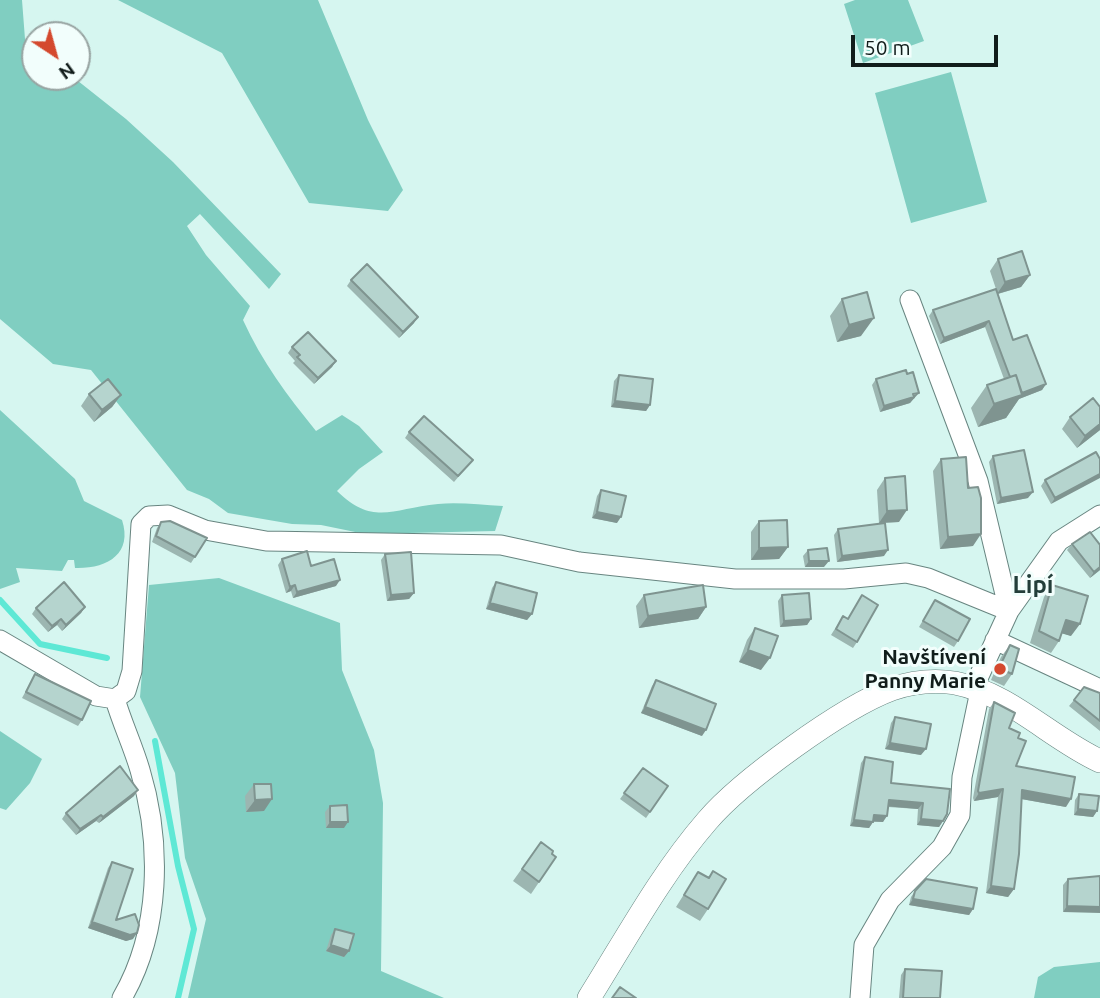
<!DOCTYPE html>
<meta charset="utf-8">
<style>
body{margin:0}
#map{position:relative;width:1100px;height:998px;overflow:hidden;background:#d6f6f0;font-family:Ubuntu,sans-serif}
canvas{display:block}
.north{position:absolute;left:21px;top:21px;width:70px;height:70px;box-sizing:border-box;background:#f2fefc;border:2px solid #98a4a2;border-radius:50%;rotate:144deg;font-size:19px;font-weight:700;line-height:28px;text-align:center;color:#111d1b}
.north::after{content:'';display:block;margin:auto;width:24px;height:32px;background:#d4492e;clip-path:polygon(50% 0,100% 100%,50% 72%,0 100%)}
.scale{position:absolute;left:851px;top:35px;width:147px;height:32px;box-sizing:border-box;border:4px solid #111d1b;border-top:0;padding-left:9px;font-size:21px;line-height:24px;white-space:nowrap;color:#111d1b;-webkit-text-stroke:5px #f2fefc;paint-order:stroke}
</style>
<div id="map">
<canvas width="1100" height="998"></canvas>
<div class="north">N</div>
<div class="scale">50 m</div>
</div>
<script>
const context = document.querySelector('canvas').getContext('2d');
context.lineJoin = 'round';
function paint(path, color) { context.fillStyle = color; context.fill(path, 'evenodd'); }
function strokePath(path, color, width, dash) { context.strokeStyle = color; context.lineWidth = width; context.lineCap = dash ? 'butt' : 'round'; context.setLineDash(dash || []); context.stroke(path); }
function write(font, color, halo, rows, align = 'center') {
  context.font = font + ' Ubuntu,sans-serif'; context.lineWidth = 6; context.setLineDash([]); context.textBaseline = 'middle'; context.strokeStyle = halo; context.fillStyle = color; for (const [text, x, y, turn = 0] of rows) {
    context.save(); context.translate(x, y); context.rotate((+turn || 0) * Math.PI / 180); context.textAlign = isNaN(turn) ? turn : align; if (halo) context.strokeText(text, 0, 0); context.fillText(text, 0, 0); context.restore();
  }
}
const green = new Path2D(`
 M 0,0 L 22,0 L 25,39 L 35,47 L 35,77 L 73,77 L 126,119 L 173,162 L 281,274 L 269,289 L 200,214 L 187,226 L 206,255 L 250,306 L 243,320 C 262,362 287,395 316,431 L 342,415 L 359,426 L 383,452 L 359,469 L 337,491 C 374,527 393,508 438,504 C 459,502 481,505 503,506 L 495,531 L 365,534 L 321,525 L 292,524 L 228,513 L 209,499 L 187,490 L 91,370 L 53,364 L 0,319 Z
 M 118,0 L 318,0 L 368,120 L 403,190 L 388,211 L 309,203 L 222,53 Z
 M 855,0 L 908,0 L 924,41 L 863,63 L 844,4 Z
 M 951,72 L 987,202 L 911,223 L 875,93 Z
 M 0,410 L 75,479 L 84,501 L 122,520 C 133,554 107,569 75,568 L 74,560 L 68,560 L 62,571 L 16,568 L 20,582 L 0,589 Z
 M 219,578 L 340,623 L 342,670 L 374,750 L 383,803 L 381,971 L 444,998 L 188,998 L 206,919 L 185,858 L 175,773 L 140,697 L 149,585 Z
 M 0,731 L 42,759 L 30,783 L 6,810 L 0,808 Z
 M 1100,962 L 1100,998 L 1034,998 L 1038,977 L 1054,967 Z`);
const stream = new Path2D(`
 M 0,600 L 40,644 L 107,658
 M 155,741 L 178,866 L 194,929 L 178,998`);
const minor = new Path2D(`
 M 910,300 L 978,481 L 1009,611
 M 1009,611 L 1059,541 L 1100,515
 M 0,640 L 96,696 L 115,699 L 126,691 L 132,671 L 141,524 L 149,516 L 168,515 L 205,530 L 266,541 L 501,545 L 579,562 L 735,579 L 844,579 L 906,573 L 928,578 L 1009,611 L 973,689
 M 995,640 L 1100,689
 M 115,699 C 122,723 133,746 140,770 C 162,843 161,931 122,998
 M 860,998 L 864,945 L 890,900 L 942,847 L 960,815 L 962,777 L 980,691`);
const tertiary = new Path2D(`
 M 589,998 C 626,939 661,874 707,821 C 741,781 843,707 892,689 C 912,682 935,680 955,683 C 1011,694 1050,738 1100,761`);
const wall = new Path2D(`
 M 998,259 L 1030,275 L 1021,287 L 998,294 L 1013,340 L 1046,384 L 1042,390 L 1019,399 L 1006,418 L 978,427 L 971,408 L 987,385 L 1004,379 L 985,327 L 940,344 L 929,316 L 933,310 L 996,289 L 990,271 Z
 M 351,280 L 414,323 L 399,338 L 347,286 Z
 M 842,299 L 861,336 L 837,342 L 830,316 Z
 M 292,347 L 336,361 L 332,367 L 314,384 L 293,363 L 295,361 L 288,353 Z
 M 619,375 L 650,405 L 646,411 L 611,407 L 614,381 Z
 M 876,379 L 915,399 L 913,399 L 910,403 L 880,412 L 872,385 Z
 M 89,394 L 121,395 L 112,407 L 94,422 L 81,406 Z
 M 1070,417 L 1100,430 L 1077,448 L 1062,429 Z
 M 409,432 L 473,460 L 454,482 L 405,438 Z
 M 1096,452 L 1051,504 L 1041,486 L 1045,480 Z
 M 993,456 L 1028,498 L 997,504 L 989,462 Z
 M 941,459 L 968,488 L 973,546 L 940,549 L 933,471 Z
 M 885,478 L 899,522 L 879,523 L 877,490 Z
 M 601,490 L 617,523 L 592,518 L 597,496 Z
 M 759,521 L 788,547 L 779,559 L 751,560 L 751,532 Z
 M 161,522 L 207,538 L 191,563 L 152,542 L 157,528 Z
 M 838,529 L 884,556 L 837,562 L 834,535 Z
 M 1072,544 L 1100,570 L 1090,578 L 1067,550 Z
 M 808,550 L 824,567 L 805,567 L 803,556 Z
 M 385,554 L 414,593 L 409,599 L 387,601 L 381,560 Z
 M 282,559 L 311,566 L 336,586 L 293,598 L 291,591 L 286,593 L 278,565 Z
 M 496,582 L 532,614 L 527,620 L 486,609 L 492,588 Z
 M 1052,585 L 1071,636 L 1062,633 L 1059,641 L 1051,653 L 1030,643 L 1044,597 Z
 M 644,595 L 706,607 L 698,619 L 639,628 L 636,606 Z
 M 782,595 L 811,619 L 807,625 L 780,627 L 778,601 Z
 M 935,600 L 958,641 L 954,647 L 919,627 Z
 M 85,607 L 81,613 L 62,631 L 57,625 L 48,632 L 32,614 L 36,608 Z
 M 843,616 L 857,642 L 853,648 L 831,635 Z
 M 755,628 L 761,670 L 739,662 L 747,640 Z
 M 1010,645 L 1012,674 L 1004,686 L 991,680 L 1001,657 Z
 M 35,674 L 82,720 L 78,726 L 22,698 Z
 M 656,680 L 702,736 L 641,713 L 652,686 Z
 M 1100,693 L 1100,731 L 1069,706 L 1074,700 Z
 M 994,702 L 1009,728 L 1018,738 L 1016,766 L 1066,807 L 1021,799 L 1014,889 L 1008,897 L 986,893 L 998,797 L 974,801 L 973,798 L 989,709 Z
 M 895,717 L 921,755 L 885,749 L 891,723 Z
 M 865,757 L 891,783 L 950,789 L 943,821 L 939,827 L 917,825 L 918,809 L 888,807 L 883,822 L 873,822 L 869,828 L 850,826 L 861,763 Z
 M 643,768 L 668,786 L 646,818 L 620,799 Z
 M 254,784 L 264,811 L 246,812 L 245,796 Z
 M 1079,794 L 1097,811 L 1093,817 L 1074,815 L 1075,800 Z
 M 134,796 L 99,823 L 96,821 L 76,835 L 62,819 L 66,813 Z
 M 330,806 L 344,828 L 326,828 L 325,812 Z
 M 541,842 L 556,857 L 531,894 L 513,881 Z
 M 112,862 L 116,920 L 133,939 L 126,941 L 88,928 L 108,868 Z
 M 713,871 L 708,909 L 700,921 L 676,907 L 698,872 L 708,878 Z
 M 1100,876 L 1063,912 L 1063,885 L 1068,879 Z
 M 915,891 L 973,909 L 969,915 L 909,905 L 911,897 Z
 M 335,929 L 349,951 L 344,957 L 326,951 L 331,935 Z
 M 905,969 L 940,998 L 899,998 L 901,975 Z`);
const shadedWall = new Path2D(`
 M 1030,275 L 1021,287 L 997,294 L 1005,282 Z
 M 418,317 L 414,323 L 399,338 L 403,332 Z
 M 874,318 L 861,336 L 837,342 L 849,325 Z
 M 989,321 L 985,327 L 940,344 L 944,338 Z
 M 336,361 L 332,367 L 314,384 L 318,378 Z
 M 1046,384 L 1042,390 L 1019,399 L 1006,418 L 978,427 L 994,404 Z
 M 919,393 L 910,403 L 880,412 L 884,406 Z
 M 121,395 L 112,407 L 94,422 L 102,410 Z
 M 615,401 L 650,405 L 646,411 L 611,407 Z
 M 1100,424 L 1100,430 L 1077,448 L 1085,436 Z
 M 1100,474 L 1100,478 L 1051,504 L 1055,498 Z
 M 1033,492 L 1028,498 L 997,504 L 1001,498 Z
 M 907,510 L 899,522 L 879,523 L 887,511 Z
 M 597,512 L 621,517 L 617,523 L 592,518 Z
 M 981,534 L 973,546 L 940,549 L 948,537 Z
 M 788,547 L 779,559 L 751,560 L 759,548 Z
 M 888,550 L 884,556 L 837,562 L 842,556 Z
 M 809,561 L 829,561 L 824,567 L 805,567 Z
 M 1100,567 L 1100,570 L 1090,578 L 1094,572 Z
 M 340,580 L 336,586 L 293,598 L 297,592 Z
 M 295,585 L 291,591 L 286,593 L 290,587 Z
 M 414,593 L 409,599 L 387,601 L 391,595 Z
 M 490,603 L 532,614 L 527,620 L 486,609 Z
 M 85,607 L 81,613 L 62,631 L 66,625 Z
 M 706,607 L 698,619 L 639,628 L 648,616 Z
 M 61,619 L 57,625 L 48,632 L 52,626 Z
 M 811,619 L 807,625 L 780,627 L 784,621 Z
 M 1066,620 L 1080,624 L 1071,636 L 1057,632 Z
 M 748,650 L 770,658 L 761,670 L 739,662 Z
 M 645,707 L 706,730 L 702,736 L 641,713 Z
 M 890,743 L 926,749 L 921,755 L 885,749 Z
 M 1003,789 L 998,797 L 974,801 L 979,793 Z
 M 138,790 L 134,796 L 99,823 L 103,817 Z
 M 1022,790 L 1071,799 L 1066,807 L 1016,798 Z
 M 272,799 L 264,811 L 246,812 L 255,800 Z
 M 889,800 L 923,803 L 918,809 L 884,806 Z
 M 1078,809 L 1097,811 L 1093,817 L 1074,815 Z
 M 101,815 L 96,821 L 76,835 L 80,829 Z
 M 874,815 L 887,816 L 883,822 L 870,821 Z
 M 921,819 L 943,821 L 939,827 L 917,825 Z
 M 854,820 L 873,822 L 869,828 L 850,826 Z
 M 330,822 L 348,822 L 344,828 L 326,828 Z
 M 991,886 L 1014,889 L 1008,897 L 986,893 Z
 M 913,899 L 973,909 L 969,915 L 909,905 Z
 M 1067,906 L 1100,907 L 1100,913 L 1063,912 Z
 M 92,922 L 137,933 L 133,939 L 126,941 L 88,928 Z
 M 331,945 L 349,951 L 344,957 L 326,951 Z`);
const building = new Path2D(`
 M 1022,251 L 1030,275 L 1005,282 L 998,259 Z
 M 367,264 L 418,317 L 403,332 L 351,280 Z
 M 996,289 L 1013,340 L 1027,335 L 1046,384 L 1022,393 L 1016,375 L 1010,377 L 989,321 L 944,338 L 933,310 Z
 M 867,292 L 874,318 L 849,325 L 842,299 Z
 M 308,332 L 336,361 L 318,378 L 297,357 L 300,355 L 292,347 Z
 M 906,370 L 907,374 L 913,372 L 919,393 L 913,394 L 914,397 L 884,406 L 876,379 Z
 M 619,375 L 653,379 L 650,405 L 615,401 Z
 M 1016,375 L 1022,395 L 994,404 L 987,385 Z
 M 108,379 L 121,395 L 102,410 L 89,394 Z
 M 1093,398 L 1100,407 L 1100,424 L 1085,436 L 1070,417 Z
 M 424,416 L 473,460 L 458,476 L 409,432 Z
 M 1024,450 L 1033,492 L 1001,498 L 993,456 Z
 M 1096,452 L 1100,459 L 1100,474 L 1055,498 L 1045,480 Z
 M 966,457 L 968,488 L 978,487 L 981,498 L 981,534 L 948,537 L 941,459 Z
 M 905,476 L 907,510 L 887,511 L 885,478 Z
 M 601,490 L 626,496 L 621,517 L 597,512 Z
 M 787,520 L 788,547 L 759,548 L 759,521 Z
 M 170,521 L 207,538 L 195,557 L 156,536 L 161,522 Z
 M 885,523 L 888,550 L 842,556 L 838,529 Z
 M 1090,532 L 1100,545 L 1100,567 L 1094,572 L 1072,544 Z
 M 827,548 L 829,561 L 809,561 L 808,550 Z
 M 307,551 L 311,566 L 334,559 L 340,580 L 297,592 L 295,585 L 290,587 L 282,559 Z
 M 411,552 L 414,593 L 391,595 L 385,554 Z
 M 64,582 L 85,607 L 66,625 L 61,619 L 52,626 L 36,608 Z
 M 496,582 L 537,593 L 532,614 L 490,603 Z
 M 703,585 L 706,607 L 648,616 L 644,595 Z
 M 1052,585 L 1088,596 L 1080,624 L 1066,620 L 1059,641 L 1039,631 Z
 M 809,593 L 811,619 L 784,621 L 782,595 Z
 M 862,595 L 878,605 L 857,642 L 836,629 L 843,616 L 848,619 Z
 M 935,600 L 970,619 L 958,641 L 923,621 Z
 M 755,628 L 778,636 L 770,658 L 748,650 Z
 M 1010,645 L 1019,649 L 1012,674 L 999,668 Z
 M 35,674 L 91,701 L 82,720 L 26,692 Z
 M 656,680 L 716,704 L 706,730 L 645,707 Z
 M 1084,687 L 1100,693 L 1100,721 L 1074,700 Z
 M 994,702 L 1015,713 L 1009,728 L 1020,733 L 1018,738 L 1026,741 L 1016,766 L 1075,777 L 1071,799 L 1022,790 L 1019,854 L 1014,889 L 991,886 L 1003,789 L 979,793 L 978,791 Z
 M 895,717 L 931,724 L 926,749 L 890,743 Z
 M 865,757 L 893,762 L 891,783 L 950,789 L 947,814 L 943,821 L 921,819 L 923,803 L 889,800 L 887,816 L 874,815 L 873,822 L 854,820 Z
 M 120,766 L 138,790 L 103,817 L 101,815 L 80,829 L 66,813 Z
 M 643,768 L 668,786 L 650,812 L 624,793 Z
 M 254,784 L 271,784 L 272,799 L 255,800 Z
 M 1079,794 L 1099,796 L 1097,811 L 1078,809 Z
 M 347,805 L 348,822 L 330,822 L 330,806 Z
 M 541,842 L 553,851 L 552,854 L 556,857 L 539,882 L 522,869 Z
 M 112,862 L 133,869 L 116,920 L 135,914 L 139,925 L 137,933 L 130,935 L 92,922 Z
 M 713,871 L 726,879 L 708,909 L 684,895 L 698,872 L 709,878 Z
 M 1100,876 L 1100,907 L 1067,906 L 1068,879 Z
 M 926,879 L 977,888 L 973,909 L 913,899 L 915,891 Z
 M 335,929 L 354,934 L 349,951 L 331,945 Z
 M 905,969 L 942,971 L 940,998 L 903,998 Z
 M 620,987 L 636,998 L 612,998 Z`);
const markers = [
 [1000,669,7,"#d4492e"]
];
const poiNames = [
 ["Navštívení",986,657],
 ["Panny Marie",986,681]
];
const quarterNames = [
 ["Lipí",1033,585]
];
paint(green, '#80cec1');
strokePath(stream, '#5ee8d5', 6);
strokePath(minor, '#688580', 21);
strokePath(tertiary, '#688580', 24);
strokePath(minor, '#fff', 19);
strokePath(tertiary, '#fff', 23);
paint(wall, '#9cb6b1');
paint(shadedWall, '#7f9490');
paint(building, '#b5d4ce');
strokePath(building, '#7f9490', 2);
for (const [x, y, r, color] of markers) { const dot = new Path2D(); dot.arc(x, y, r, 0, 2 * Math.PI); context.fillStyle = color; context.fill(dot); strokePath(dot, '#f2fefc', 2.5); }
write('bold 21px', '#111d1b', '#f2fefc', poiNames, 'right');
write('bold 24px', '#243e3a', '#f2fefc', quarterNames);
</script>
